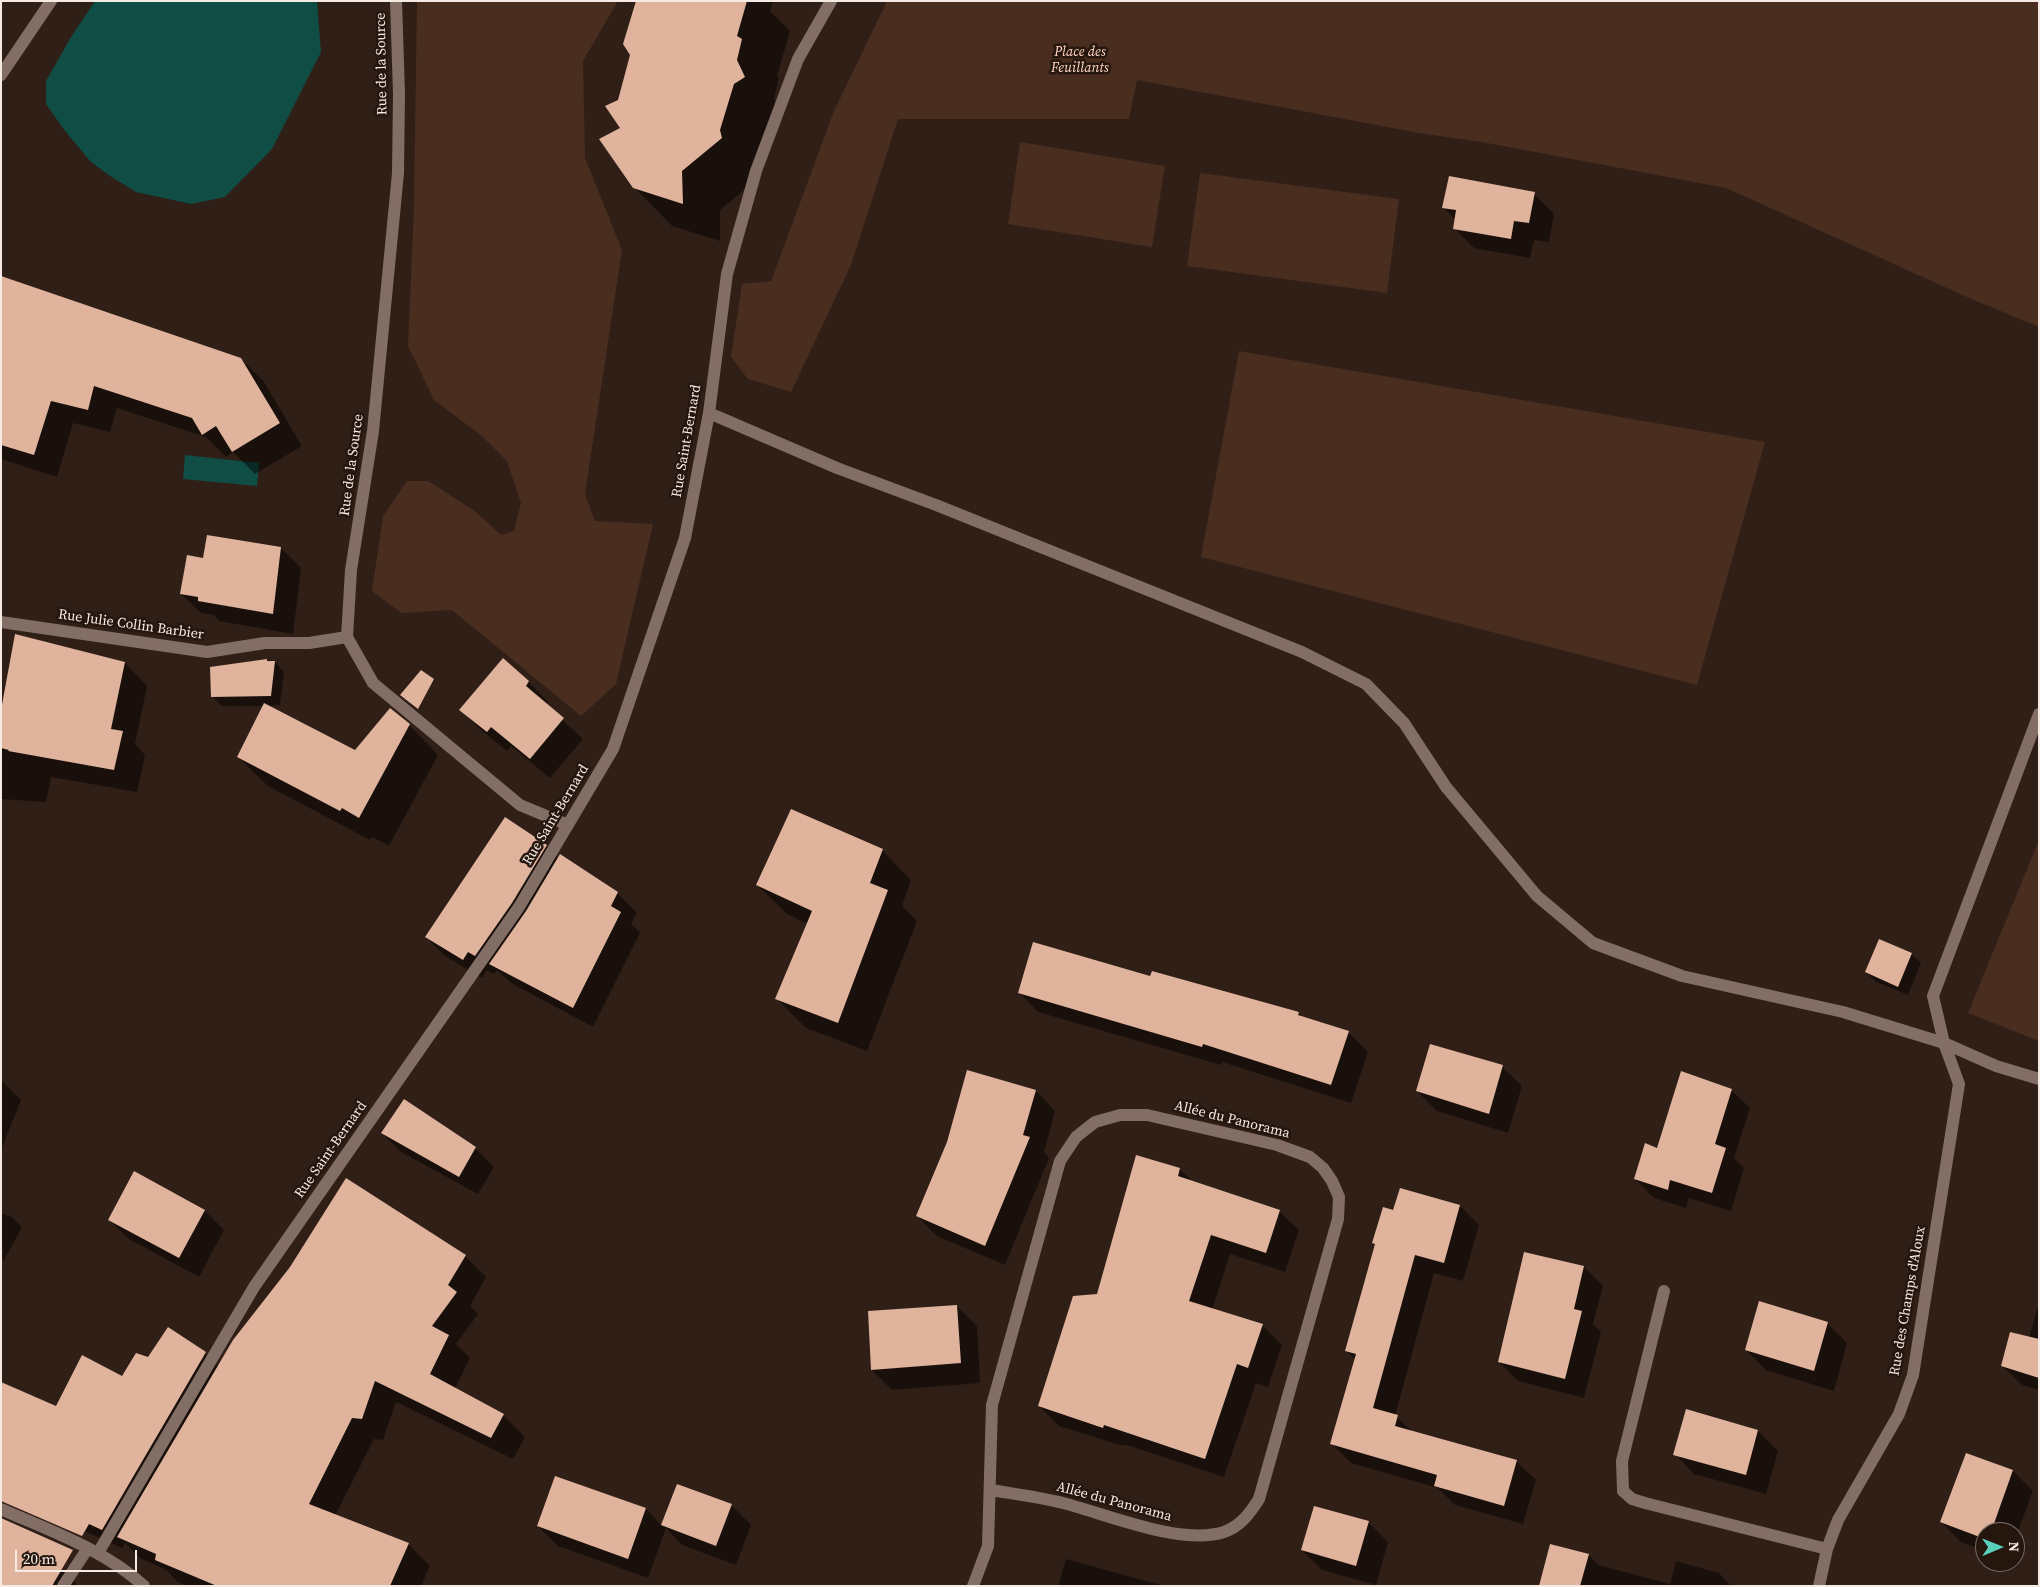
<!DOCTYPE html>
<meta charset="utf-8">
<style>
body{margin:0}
#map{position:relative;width:2040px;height:1587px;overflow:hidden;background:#301f17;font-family:"Source Serif 4",serif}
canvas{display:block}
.frame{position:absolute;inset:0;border:2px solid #f6eae4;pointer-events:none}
.north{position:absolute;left:1975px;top:1522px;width:50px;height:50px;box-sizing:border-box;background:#25160e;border:1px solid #796b64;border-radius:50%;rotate:89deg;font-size:14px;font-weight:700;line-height:20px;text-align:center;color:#f6eae4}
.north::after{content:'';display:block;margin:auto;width:18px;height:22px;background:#5acebd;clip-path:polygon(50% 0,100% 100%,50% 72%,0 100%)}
.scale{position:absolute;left:15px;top:1550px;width:122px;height:22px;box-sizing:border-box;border:2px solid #f6eae4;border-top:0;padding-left:6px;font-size:15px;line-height:18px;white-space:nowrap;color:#f6eae4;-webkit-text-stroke:4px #25160e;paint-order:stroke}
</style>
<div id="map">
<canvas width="2040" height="1587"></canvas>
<div class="frame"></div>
<div class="north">N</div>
<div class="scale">20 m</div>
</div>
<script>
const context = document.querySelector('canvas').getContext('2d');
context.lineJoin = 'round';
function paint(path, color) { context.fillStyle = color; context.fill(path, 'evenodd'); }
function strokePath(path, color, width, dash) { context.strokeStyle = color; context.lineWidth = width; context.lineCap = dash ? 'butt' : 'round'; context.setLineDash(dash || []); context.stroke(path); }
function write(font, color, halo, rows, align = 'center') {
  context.font = font + ' "Source Serif 4",serif'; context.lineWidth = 5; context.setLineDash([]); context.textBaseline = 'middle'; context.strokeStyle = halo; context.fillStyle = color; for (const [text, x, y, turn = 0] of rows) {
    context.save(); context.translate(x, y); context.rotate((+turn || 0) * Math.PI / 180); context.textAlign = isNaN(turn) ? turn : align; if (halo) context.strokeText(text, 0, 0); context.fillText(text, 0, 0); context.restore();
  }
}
const green = new Path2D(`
 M 417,1 L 618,1 L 583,61 L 585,158 L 622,250 L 585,494 L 595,521 L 653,524 L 616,684 L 581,716 L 452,610 L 401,613 L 372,591 L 383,516 L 407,481 L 428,481 L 475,511 L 501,535 L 514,531 L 521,503 L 507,461 L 482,436 L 434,400 L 408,346 L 414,206 Z
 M 887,1 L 2039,1 L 2039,327 L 1969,298 L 1726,188 L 1487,143 L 1419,133 L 1137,80 L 1129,119 L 898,119 L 851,265 L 791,392 L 748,379 L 731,357 L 742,284 L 771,281 L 834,111 Z
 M 1020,142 L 1165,166 L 1152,247 L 1008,224 Z
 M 1200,173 L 1399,199 L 1387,293 L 1187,266 Z
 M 1239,351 L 1765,442 L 1697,685 L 1201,557 Z
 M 2039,840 L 2039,1041 L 1968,1013 Z`);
const water = new Path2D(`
 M 95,1 L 317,1 L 321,52 L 272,149 L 225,197 L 191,204 L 136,192 L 110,176 L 91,162 L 65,131 L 46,104 L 46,81 L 71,37 Z
 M 185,455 L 259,463 L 257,486 L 183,479 Z`);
const shadow = new Path2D(`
 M 639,1 L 773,1 L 770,11 L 790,31 L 777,76 L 779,78 L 774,99 L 782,116 L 760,177 L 720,210 L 720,241 L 672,226 L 634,187 L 622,128 L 619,100 L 631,55 Z
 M 1534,194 L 1554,214 L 1549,242 L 1534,240 L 1530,258 L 1474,248 L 1454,228 L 1456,220 L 1444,208 Z
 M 1,286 L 241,359 L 264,382 L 302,446 L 255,474 L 233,452 L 226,457 L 206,437 L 117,408 L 110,432 L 73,423 L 57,477 L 1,459 Z
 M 281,548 L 301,568 L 293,634 L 219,621 L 214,615 L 201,613 L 181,594 L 204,559 Z
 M 267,660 L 275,662 L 284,672 L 280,705 L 267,706 L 356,751 L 409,725 L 438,755 L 389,846 L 372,837 L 370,840 L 268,786 L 238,757 L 265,706 L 222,706 L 213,697 L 211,668 Z
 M 503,660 L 529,682 L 548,702 L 546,705 L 583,739 L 550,778 L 511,746 L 507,751 L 481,730 L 461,710 Z
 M 125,663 L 147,686 L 135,744 L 145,755 L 137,792 L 51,777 L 46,802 L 1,799 L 1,700 Z
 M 546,846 L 559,859 L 617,893 L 637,913 L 631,924 L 640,933 L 593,1027 L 511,983 L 497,970 L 494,974 L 487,970 L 482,978 L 445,956 L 426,937 Z
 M 882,850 L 911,880 L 902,906 L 917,921 L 867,1051 L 806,1028 L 777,999 L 808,924 L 787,914 L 757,885 Z
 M 1911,954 L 1921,963 L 1908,995 L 1876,982 L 1866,972 Z
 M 1151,978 L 1298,1013 L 1304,1018 L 1348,1032 L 1368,1052 L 1351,1103 L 1222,1062 L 1221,1065 L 1038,1012 L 1019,992 Z
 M 1502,1067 L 1522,1086 L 1508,1133 L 1437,1111 L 1417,1091 Z
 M 1,1080 L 21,1100 L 1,1150 Z
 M 1731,1090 L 1750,1108 L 1734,1158 L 1744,1168 L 1731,1211 L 1689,1198 L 1686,1208 L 1654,1198 L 1635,1179 L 1658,1150 Z
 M 1036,1091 L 1055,1111 L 1044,1152 L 1049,1158 L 1005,1265 L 937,1236 L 917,1216 L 948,1142 Z
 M 382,1133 L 475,1148 L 494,1167 L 478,1194 L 401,1152 Z
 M 1179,1169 L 1194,1183 L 1279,1211 L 1299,1230 L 1285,1272 L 1230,1254 L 1212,1310 L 1262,1325 L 1282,1345 L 1268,1387 L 1256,1383 L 1224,1477 L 1124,1444 L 1123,1446 L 1059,1426 L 1039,1406 L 1098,1296 Z
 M 135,1173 L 205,1211 L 224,1230 L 199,1277 L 129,1239 L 109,1220 Z
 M 1401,1189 L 1460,1206 L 1479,1225 L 1463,1281 L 1434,1273 L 1395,1416 L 1413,1432 L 1516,1461 L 1536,1480 L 1523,1524 L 1455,1505 L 1438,1488 L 1351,1463 L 1332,1444 L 1356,1360 L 1346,1351 L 1376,1245 L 1374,1243 L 1394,1212 Z
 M 1,1213 L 12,1217 L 22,1227 L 3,1262 Z
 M 465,1256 L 486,1277 L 470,1306 L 478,1314 L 456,1344 L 470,1358 L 455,1389 L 503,1415 L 525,1437 L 513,1459 L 396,1402 L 383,1440 L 374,1439 L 335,1516 L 408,1544 L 430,1566 L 421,1586 L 187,1586 L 178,1582 L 166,1570 L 140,1558 L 125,1543 L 122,1548 L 1,1493 L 56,1408 L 123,1377 L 148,1359 L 168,1329 L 205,1353 L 218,1366 Z
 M 1584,1267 L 1603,1286 L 1593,1324 L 1601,1332 L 1584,1398 L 1518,1381 L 1499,1362 Z
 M 2039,1302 L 2039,1390 L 2022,1385 L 2002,1366 L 2029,1338 Z
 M 957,1306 L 977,1326 L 980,1383 L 892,1390 L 872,1370 Z
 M 1827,1323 L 1847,1343 L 1834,1391 L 1766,1370 L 1746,1350 Z
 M 1758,1431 L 1778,1451 L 1766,1494 L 1694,1474 L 1675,1454 Z
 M 1966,1455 L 2013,1471 L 2033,1491 L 2015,1539 L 2015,1532 L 1985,1532 L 1985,1551 L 1961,1542 L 1941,1522 Z
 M 556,1477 L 646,1509 L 662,1526 L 677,1485 L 731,1505 L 751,1525 L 736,1565 L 682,1545 L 666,1528 L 648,1578 L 558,1546 L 538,1526 Z
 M 1368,1522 L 1388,1542 L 1376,1585 L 1322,1570 L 1302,1550 Z
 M 1589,1555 L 1598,1565 L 1670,1584 L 1676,1561 L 1719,1573 L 1731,1586 L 1540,1586 Z
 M 1066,1559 L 1164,1586 L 1058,1586 Z
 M 62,1569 L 78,1586 L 1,1586 Z`);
const building = new Path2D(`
 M 636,1 L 747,1 L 737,36 L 742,39 L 737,60 L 745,77 L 734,84 L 720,130 L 722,138 L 682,171 L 683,204 L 633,188 L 599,139 L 620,128 L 605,106 L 618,100 L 630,55 L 623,44 Z
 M 1449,176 L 1535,192 L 1529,223 L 1514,221 L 1511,239 L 1453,229 L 1456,210 L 1442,208 Z
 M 1,276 L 241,358 L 280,423 L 232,452 L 216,426 L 202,435 L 192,418 L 94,386 L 88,410 L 51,401 L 34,455 L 1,445 Z
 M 207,535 L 281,547 L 273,614 L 198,601 L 198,597 L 180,594 L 187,555 L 203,558 Z
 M 15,634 L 125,662 L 111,729 L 123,731 L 114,770 L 8,751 L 9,750 L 1,748 L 1,710 Z
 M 503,658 L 529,681 L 526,686 L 564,718 L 530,759 L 491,727 L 487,732 L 459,710 Z
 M 267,659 L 267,661 L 275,661 L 271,696 L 211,697 L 210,667 Z
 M 421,670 L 434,679 L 418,709 L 400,695 Z
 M 264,703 L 355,750 L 390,708 L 410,724 L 359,818 L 342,808 L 340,811 L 237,757 Z
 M 791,809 L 883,849 L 870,883 L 888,890 L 838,1023 L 775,999 L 812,911 L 756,885 Z
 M 505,817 L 547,845 L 512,903 L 475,956 L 468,952 L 463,960 L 425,937 Z
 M 560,854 L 618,892 L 611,906 L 621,912 L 573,1008 L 489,964 L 526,911 Z
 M 1879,939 L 1912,953 L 1898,987 L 1865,972 Z
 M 1033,942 L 1150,976 L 1152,971 L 1299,1012 L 1298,1015 L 1349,1031 L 1331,1085 L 1203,1044 L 1202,1047 L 1018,993 Z
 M 1430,1044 L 1503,1065 L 1489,1114 L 1416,1091 Z
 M 967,1070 L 1036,1090 L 1023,1135 L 1030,1137 L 985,1246 L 916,1216 L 947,1142 Z
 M 1681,1071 L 1732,1089 L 1715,1144 L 1726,1148 L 1712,1193 L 1670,1180 L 1668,1190 L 1634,1179 L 1645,1143 L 1657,1148 Z
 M 404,1099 L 476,1147 L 459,1177 L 381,1133 Z
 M 1136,1155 L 1180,1168 L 1178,1176 L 1280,1210 L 1266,1253 L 1211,1235 L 1189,1301 L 1263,1324 L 1248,1368 L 1237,1364 L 1205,1459 L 1104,1425 L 1103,1428 L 1038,1406 L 1073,1296 L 1097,1294 Z
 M 134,1171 L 205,1210 L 179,1258 L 108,1220 Z
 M 346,1178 L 466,1255 L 448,1285 L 457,1292 L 432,1326 L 449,1335 L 430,1374 L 504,1414 L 491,1438 L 375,1381 L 362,1419 L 352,1418 L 309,1504 L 409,1543 L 390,1586 L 217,1586 L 155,1560 L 156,1554 L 117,1537 L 233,1340 L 290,1267 Z
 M 1400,1188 L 1460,1205 L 1444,1263 L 1415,1255 L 1373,1408 L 1398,1415 L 1395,1426 L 1517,1460 L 1504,1506 L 1434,1486 L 1437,1475 L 1330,1444 L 1356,1354 L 1345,1351 L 1375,1244 L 1372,1243 L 1383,1207 L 1393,1210 Z
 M 1524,1252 L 1584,1266 L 1574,1309 L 1582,1311 L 1565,1379 L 1498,1362 Z
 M 1759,1301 L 1828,1322 L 1814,1371 L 1745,1350 Z
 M 957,1305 L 961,1363 L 871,1370 L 868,1311 Z
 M 168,1327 L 206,1352 L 102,1530 L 89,1524 L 82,1536 L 1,1501 L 1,1382 L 56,1406 L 82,1355 L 122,1376 L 136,1353 L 148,1357 Z
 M 2010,1332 L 2039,1339 L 2039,1378 L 2001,1366 Z
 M 1686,1409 L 1758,1430 L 1746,1475 L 1673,1455 Z
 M 1966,1453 L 2013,1470 L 1991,1532 L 1985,1532 L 1985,1539 L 1940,1522 Z
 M 555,1476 L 646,1508 L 628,1559 L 537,1526 Z
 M 677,1484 L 732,1504 L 716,1546 L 661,1525 Z
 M 1314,1506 L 1369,1521 L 1356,1566 L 1301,1550 Z
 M 1,1518 L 73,1550 L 52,1586 L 1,1586 Z
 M 1550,1544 L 1589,1554 L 1580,1586 L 1539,1586 Z`);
const minor = new Path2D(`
 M 396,1 L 399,94 L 398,173 L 373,431 L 351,570 L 347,637 L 373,683 L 520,805 L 568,825
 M 1,75 L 51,1
 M 709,413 L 837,468 L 936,505 L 1302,652 L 1366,684 L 1404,723 L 1446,787 L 1537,896 L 1593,943 L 1682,976 L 1843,1012 L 1944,1043 L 1996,1066 L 2039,1079
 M 1,622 L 207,652 L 265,643 L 309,643 L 347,637
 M 1664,1291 L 1622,1461 L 1623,1491 L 1632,1499 L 1645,1503 L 1827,1549
 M 1,1509 C 50,1531 103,1549 144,1586
 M 98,1553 L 254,1287 L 519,907 L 613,749 L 685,538 L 709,413 L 727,274 L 756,171 L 798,59 L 831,1
 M 63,1586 L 88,1548
 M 973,1586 L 988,1546 L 992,1405 L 1060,1161 L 1076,1137 L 1095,1122 L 1120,1115 L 1147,1115 L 1277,1145 L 1310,1157 L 1323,1168 L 1332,1181 L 1339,1197 L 1338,1219 L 1259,1499 C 1250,1513 1241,1526 1224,1532 C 1181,1546 1106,1514 1063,1503 C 1039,1497 1015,1494 991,1490
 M 1819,1586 L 1827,1549 L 1838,1520 L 1899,1414 L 1913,1375 L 1959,1084 L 1944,1043 L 1933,996 L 2039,714`);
const parkNames = [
 ["Place des",1080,52],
 ["Feuillants",1080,68]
];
const streetNames = [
 ["Rue de la Source",382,64,-91],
 ["Rue Saint-Bernard",687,441,-80],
 ["Rue de la Source",352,465,-82],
 ["Rue Julie Collin Barbier",131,625,8],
 ["Rue Saint-Bernard",556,815,-59],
 ["Allée du Panorama",1232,1120,14],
 ["Rue Saint-Bernard",331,1150,-55],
 ["Rue des Champs d'Aloux",1908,1301,-80],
 ["Allée du Panorama",1114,1502,15]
];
paint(green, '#492d1f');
paint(water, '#104d45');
paint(shadow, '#0007');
paint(building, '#e0b39d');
strokePath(minor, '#826e64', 12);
write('italic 14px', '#ffd5c1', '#25160e', parkNames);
write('14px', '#f6eae4', '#25160e', streetNames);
</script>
